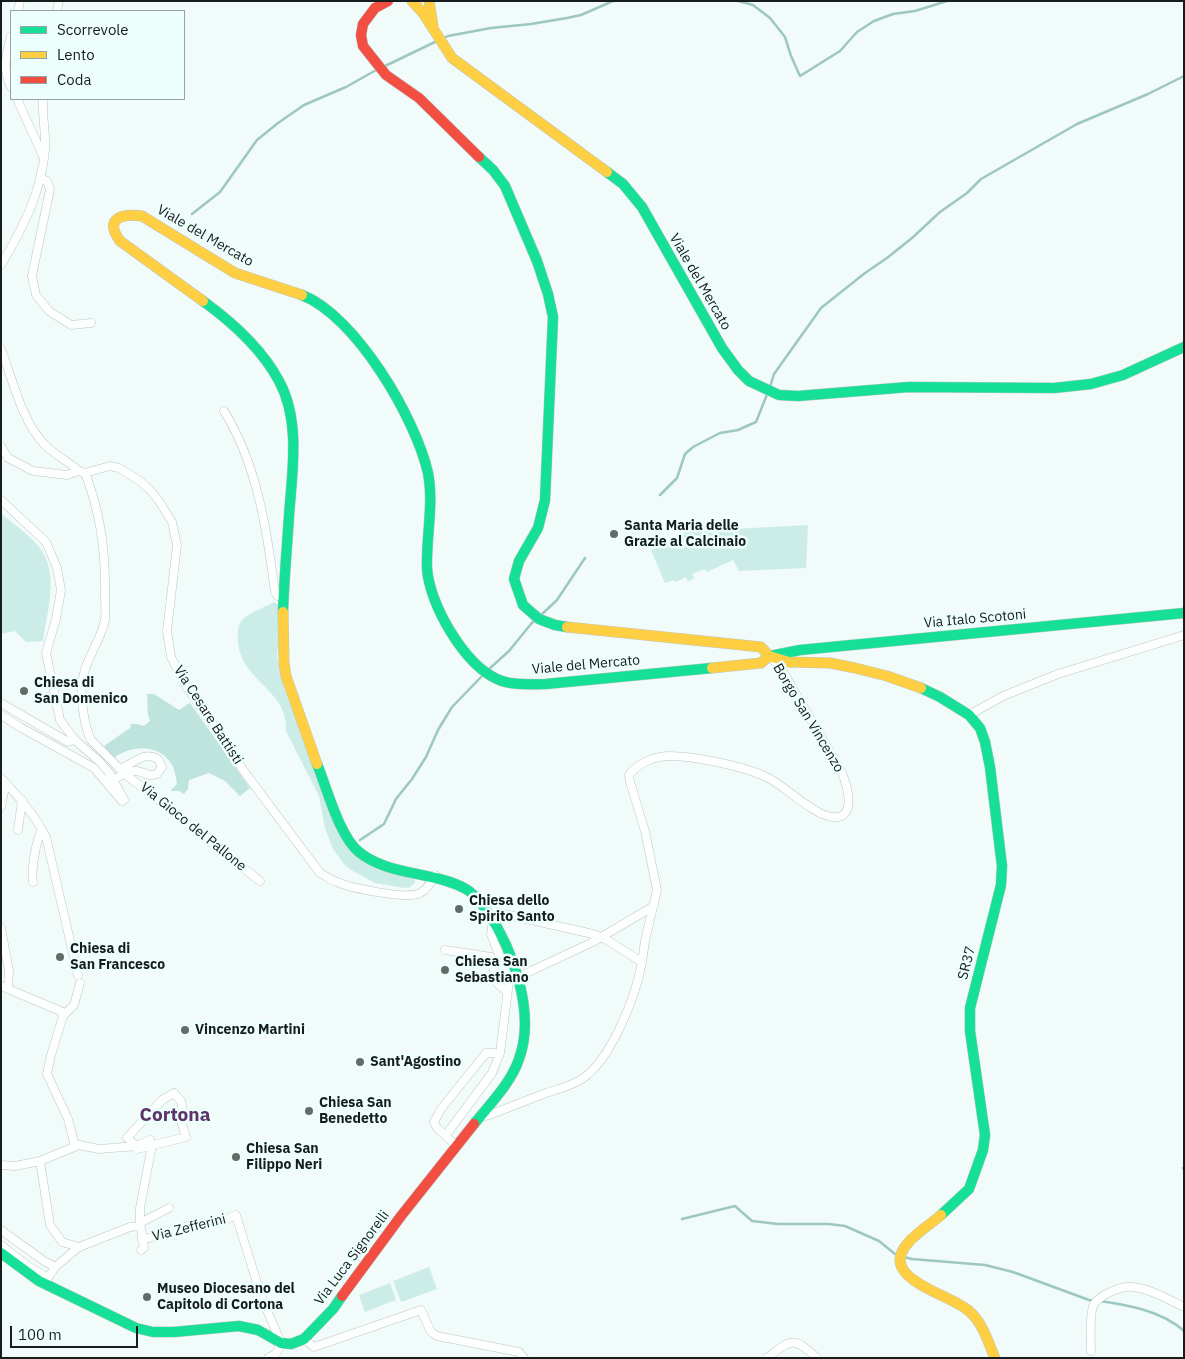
<!DOCTYPE html>
<style>
body{margin:0}
#map{position:relative;width:1185px;height:1359px;overflow:hidden;background:#f1fbf9;font-family:"IBM Plex Sans",sans-serif}
canvas{display:block}
.frame{position:absolute;inset:0;border:2px solid #171d1c;pointer-events:none}
.legend{position:absolute;left:10px;top:10px;width:175px;height:90px;box-sizing:border-box;background:#edfffc;border:1px solid #97a5a2;margin:0;padding:6px 9px;list-style:none;font-size:15px;color:#171d1c}
.legend li{display:flex;align-items:center;gap:10px;height:25px}
.legend b{width:25px;border:1px solid #97a5a2}
.scale{position:absolute;left:10px;top:1326px;width:128px;height:22px;box-sizing:border-box;border:2px solid #171d1c;border-top:0;padding-left:6px;font-size:15px;line-height:18px;white-space:nowrap;color:#171d1c;-webkit-text-stroke:4px #edfffc;paint-order:stroke}
</style>
<div id="map">
<canvas width="1185" height="1359"></canvas>
<div class="frame"></div>
<ul class="legend">
<li><b style="height:6px;background:#16e098"></b>Scorrevole</li>
<li><b style="height:6px;background:#ffcf43"></b>Lento</li>
<li><b style="height:6px;background:#f24e42"></b>Coda</li>
</ul>
<div class="scale">100 m</div>
</div>
<script>
const context = document.querySelector('canvas').getContext('2d');
context.lineJoin = 'round';
function paint(path, color) { context.fillStyle = color; context.fill(path, 'evenodd'); }
function strokePath(path, color, width, dash) { context.strokeStyle = color; context.lineWidth = width; context.lineCap = dash ? 'butt' : 'round'; context.setLineDash(dash || []); context.stroke(path); }
function write(font, color, halo, rows, align = 'center') {
  context.font = font + ' "IBM Plex Sans",sans-serif'; context.lineWidth = 5; context.setLineDash([]); context.textBaseline = 'middle'; context.strokeStyle = halo; context.fillStyle = color; for (const [text, x, y, turn = 0] of rows) {
    context.save(); context.translate(x, y); context.rotate((+turn || 0) * Math.PI / 180); context.textAlign = isNaN(turn) ? turn : align; if (halo) context.strokeText(text, 0, 0); context.fillText(text, 0, 0); context.restore();
  }
}
const green = new Path2D(`
 M 1,513 C 13,524 29,534 39,547 C 60,573 47,611 43,641 L 26,642 L 15,631 L 1,634 Z
 M 712,522 L 734,525 L 734,529 L 808,525 L 806,568 L 739,571 L 733,560 L 707,572 L 705,569 L 692,574 L 694,578 L 688,582 L 686,577 L 676,582 L 673,580 L 665,583 L 651,550 L 704,523 Z
 M 274,602 L 281,606 L 277,657 L 284,687 L 326,799 L 363,861 L 375,867 L 412,876 L 415,880 L 415,883 L 410,887 L 405,888 L 375,883 L 351,870 L 344,864 L 333,849 L 325,828 L 319,796 L 286,731 C 289,687 235,681 238,634 C 238,629 239,623 243,619 C 249,613 265,607 274,602 Z
 M 429,1267 L 437,1289 L 401,1302 L 393,1281 Z
 M 390,1283 L 396,1300 L 365,1312 L 359,1295 Z`);
const forest = new Path2D(`
 M 147,694 L 154,694 L 179,710 L 190,703 L 250,788 L 240,796 L 225,781 L 209,773 L 189,780 L 188,789 L 184,794 L 179,791 L 170,791 L 177,784 C 176,778 175,770 172,765 C 160,744 132,744 114,758 L 104,746 L 130,728 L 131,724 L 137,724 L 144,726 L 150,721 L 148,715 Z`);
const stream = new Path2D(`
 M 738,1 L 753,5 L 770,18 L 785,37 L 791,56 L 800,76 L 840,51 L 857,32 L 874,21 L 893,14 L 915,11 L 947,1
 M 442,39 L 448,36 L 491,28 L 531,24 L 567,18 L 581,15 L 613,1
 M 383,67 L 437,41
 M 192,214 L 220,192 L 257,140 L 278,123 L 304,105 L 346,87 L 378,69
 M 770,387 L 774,374 L 821,308 L 865,273 L 887,258 L 912,238 L 940,212 L 967,193 L 981,179 L 1077,124 L 1148,94 L 1184,76
 M 660,495 L 677,478 L 685,454 L 693,447 L 720,433 L 738,430 L 756,422 L 768,392
 M 540,616 L 557,600 L 585,558
 M 488,670 L 509,651 L 531,624 L 535,620
 M 360,840 L 384,824 L 396,799 L 412,779 L 426,757 L 438,730 L 452,707 L 484,674
 M 1183,1168 L 1184,1169
 M 682,1219 L 735,1206 L 752,1221 L 778,1224 L 829,1224 L 845,1226 L 879,1241 L 895,1254 L 899,1255
 M 904,1257 L 912,1259 L 985,1265 L 1013,1272 L 1089,1300 L 1095,1301
 M 1100,1301 C 1128,1305 1162,1311 1184,1331`);
const street = new Path2D(`
 M 18,11 L 20,1
 M 57,11 L 59,1
 M 11,36 C 6,56 2,68 11,87
 M 17,99 L 43,156
 M 40,178 L 47,181 L 50,189 L 32,276 L 36,295 L 49,311 L 71,325 L 91,323
 M 1,265 C 22,230 42,191 45,149 C 46,133 42,116 43,99
 M 1,349 C 13,380 21,420 45,445 C 55,455 68,461 79,471
 M 224,411 C 257,464 267,530 275,592 L 278,596 L 284,597
 M 1,446 L 8,458 L 33,471 L 67,475 L 79,471 L 85,473 L 110,466 L 119,468 L 140,481 L 150,490 L 159,501 L 172,522 L 177,545 L 167,631 L 171,657 L 186,686 L 246,774 L 320,873 C 326,876 331,880 337,882 C 351,888 408,900 420,893 C 428,889 431,882 435,875
 M 85,473 C 101,513 106,554 105,597 C 105,604 106,612 105,620 C 101,640 87,657 83,677 C 79,692 84,726 91,740 L 125,774 L 260,881
 M 1,500 L 46,542 L 57,568 L 61,590 L 56,619 L 46,653 L 60,720 L 75,740 L 100,762 L 110,774 L 124,800
 M 1,703 L 68,742 L 75,740
 M 1,715 L 20,727 L 94,768 L 122,801
 M 969,715 L 1003,696 L 1058,674 L 1184,635
 M 1,778 C 18,796 35,815 46,837 L 78,975
 M 114,779 C 121,776 129,770 137,771 C 147,773 147,777 157,774 L 162,767 L 158,759 C 143,751 136,763 121,768
 M 1,781 L 4,791 L 1,807
 M 18,830 L 22,800
 M 33,882 C 31,871 36,839 42,830
 M 487,910 L 593,934 L 605,939 L 642,962 L 645,941 L 657,890 L 645,831 L 630,782 L 629,775 C 638,763 655,756 670,756 C 694,756 749,767 770,779 C 787,788 814,815 832,817 C 858,820 847,784 841,771 L 782,670 L 770,656
 M 493,920 L 491,934 L 509,981 L 500,1053
 M 1,928 L 9,971 L 8,988
 M 445,950 L 491,957 L 497,983 L 507,992
 M 518,977 L 593,942 L 654,906
 M 1,986 L 65,1013
 M 174,1093 L 181,1101 L 184,1117 L 180,1118 L 186,1137 L 137,1149 L 137,1146 L 127,1138 L 162,1100 Z
 M 478,1118 L 489,1115 C 508,1108 527,1100 546,1093 C 558,1089 571,1086 582,1079 C 611,1060 636,996 642,962
 M 446,1135 L 492,1073 L 500,1053 L 486,1053 L 441,1109 L 434,1122 L 437,1128 L 457,1146
 M 75,1146 L 68,1119 L 47,1074 L 51,1055 L 63,1016 L 74,1005 L 80,983
 M 40,1161 L 50,1225 L 62,1242 L 79,1247
 M 1,1165 L 15,1166 L 40,1161 L 79,1145 L 99,1149 L 137,1146 L 150,1140 L 152,1145 L 140,1208 L 140,1223 L 144,1248 L 141,1250
 M 140,1223 L 169,1208
 M 1,1230 L 44,1261 L 55,1267 L 79,1247 L 130,1227 L 140,1226
 M 142,1240 L 188,1226 L 220,1222 L 236,1215 L 261,1296 L 281,1343 L 276,1354 L 268,1358
 M 1,1245 L 28,1266 L 48,1278 L 55,1267
 M 304,1339 L 314,1347 L 421,1310 L 431,1332 L 437,1336 L 519,1352 L 524,1358
 M 1091,1351 C 1091,1340 1089,1313 1094,1304 C 1100,1295 1122,1285 1133,1287 C 1150,1289 1168,1299 1184,1307
 M 767,1358 C 792,1339 793,1336 817,1358`);
const fast = new Path2D(`
 M 479,157 L 493,170 L 505,186 L 537,261 L 548,294 L 553,317 L 545,500 L 538,528 L 519,561 L 514,579 L 523,605 L 539,619 L 555,625 L 567,627
 M 607,172 L 623,184 L 642,207 L 722,348 L 738,370 L 749,381 L 779,395 L 798,396 L 909,387 L 1054,388 L 1091,384 L 1123,375 L 1184,347
 M 302,295 C 356,316 416,419 428,473 C 434,504 426,537 427,568 C 429,604 464,664 497,679 C 512,686 530,684 546,684 L 712,668
 M 203,301 C 232,322 262,349 279,381 C 301,421 292,473 289,516 C 287,548 284,580 283,612
 M 770,656 L 800,650 L 1184,613
 M 921,688 L 940,697 L 969,715 L 980,728 L 985,742 L 990,767 L 1002,866 L 1001,885 L 970,1008 L 970,1031 L 985,1135 L 983,1150 L 969,1189 L 941,1215
 M 317,764 C 327,788 339,836 359,852 C 388,876 434,871 466,889 C 475,894 481,903 487,911 C 513,949 536,1013 519,1059 C 511,1083 490,1104 474,1124
 M 1,1253 L 39,1281 L 136,1328 L 153,1332 L 174,1332 L 239,1326 L 258,1330 L 281,1343 L 291,1344 L 304,1339 L 333,1309 L 342,1296`);
const slow = new Path2D(`
 M 412,1 L 423,13 L 452,58 L 607,172
 M 429,1 L 433,26
 M 203,301 L 120,241 C 104,219 121,213 142,216 L 235,273 L 302,295
 M 283,612 L 284,662 L 286,676 L 317,764
 M 567,627 L 761,647 L 769,656 L 761,663 L 712,668
 M 769,656 L 789,662 L 830,663 L 855,668 L 887,676 L 921,688
 M 941,1215 C 931,1224 917,1232 908,1243 C 876,1279 951,1294 969,1311 C 983,1323 988,1342 995,1358`);
const jam = new Path2D(`
 M 388,1 L 375,8 L 363,24 L 361,35 L 363,46 L 386,75 L 419,98 L 479,157
 M 342,1296 L 401,1216 L 474,1124`);
const markers = [
 [614,534,5,"#636b69"],
 [24,691,5,"#636b69"],
 [459,909,5,"#636b69"],
 [60,957,5,"#636b69"],
 [445,970,5,"#636b69"],
 [185,1030,5,"#636b69"],
 [360,1062,5,"#636b69"],
 [309,1111,5,"#636b69"],
 [236,1157,5,"#636b69"],
 [147,1297,5,"#636b69"]
];
const streetNames = [
 ["Viale del Mercato",205,236,30],
 ["Viale del Mercato",700,282,60],
 ["Via Italo Scotoni",975,619,-5],
 ["Viale del Mercato",586,665,-5],
 ["Via Cesare Battisti",208,715,57],
 ["Borgo San Vincenzo",808,718,59],
 ["Via Gioco del Pallone",193,827,39],
 ["SR37",967,963,-76],
 ["Via Zefferini",189,1228,-14],
 ["Via Luca Signorelli",352,1258,-53]
];
const poiNames = [
 ["Santa Maria delle",624,526],
 ["Grazie al Calcinaio",624,542],
 ["Chiesa di",34,683],
 ["San Domenico",34,699],
 ["Chiesa dello",469,901],
 ["Spirito Santo",469,917],
 ["Chiesa di",70,949],
 ["San Francesco",70,965],
 ["Chiesa San",455,962],
 ["Sebastiano",455,978],
 ["Vincenzo Martini",195,1030],
 ["Sant'Agostino",370,1062],
 ["Chiesa San",319,1103],
 ["Benedetto",319,1119],
 ["Chiesa San",246,1149],
 ["Filippo Neri",246,1165],
 ["Museo Diocesano del",157,1289],
 ["Capitolo di Cortona",157,1305]
];
const districtNames = [
 ["Cortona",175,1116]
];
paint(green, '#ccece7');
paint(forest, '#bfe3dd');
strokePath(stream, '#9dc7c1', 2.5);
strokePath(street, '#bdc5c4', 9);
strokePath(fast, '#bdc5c4', 11);
strokePath(slow, '#bdc5c4', 11);
strokePath(jam, '#bdc5c4', 11);
strokePath(street, '#fdfefe', 8);
strokePath(fast, '#16e098', 10);
strokePath(slow, '#ffcf43', 10);
strokePath(jam, '#f24e42', 10);
for (const [x, y, r, color] of markers) { const dot = new Path2D(); dot.arc(x, y, r, 0, 2 * Math.PI); context.fillStyle = color; context.fill(dot); strokePath(dot, '#edfffc', 2); }
write('14px', '#171d1c', '#edfffc', streetNames);
write('bold 14px', '#171d1c', '#edfffc', poiNames, 'left');
write('bold 19px', '#5c336a', '#edfffc', districtNames);
</script>
